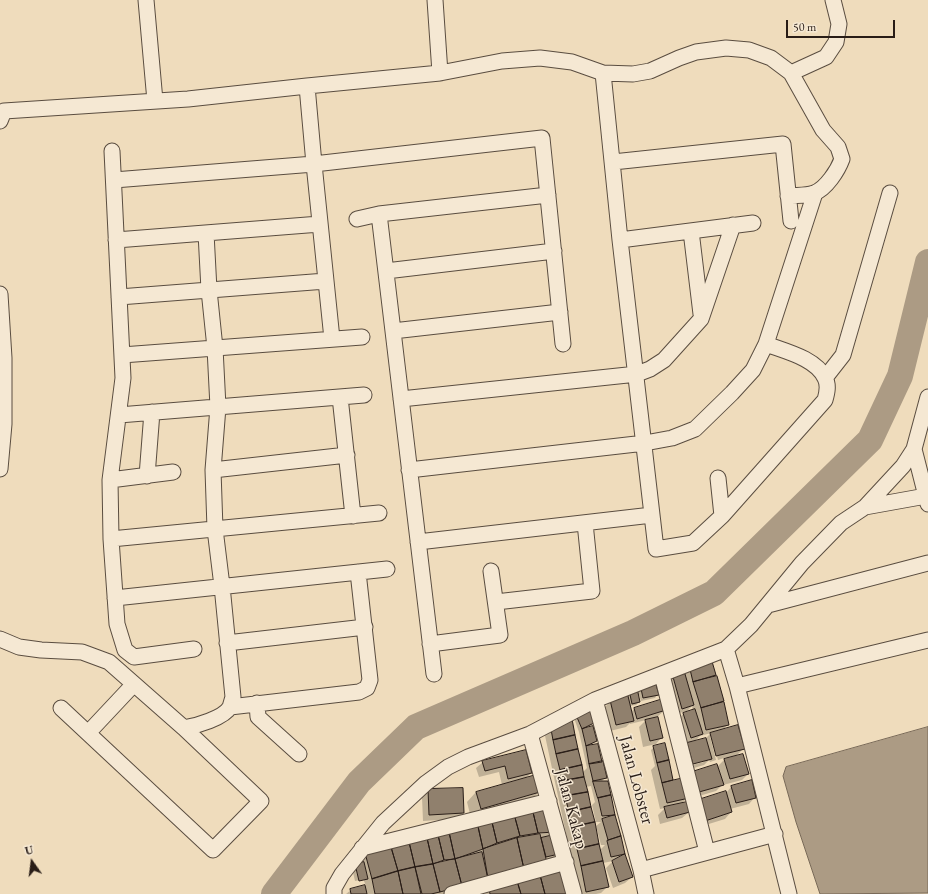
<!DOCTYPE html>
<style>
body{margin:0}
#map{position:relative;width:928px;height:894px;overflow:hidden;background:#efdcbc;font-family:"EB Garamond",serif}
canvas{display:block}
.north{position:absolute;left:12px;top:842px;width:40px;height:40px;-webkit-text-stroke:3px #f5e8d3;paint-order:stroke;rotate:346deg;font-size:11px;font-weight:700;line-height:16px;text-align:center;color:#291d17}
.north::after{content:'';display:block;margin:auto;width:14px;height:18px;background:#291d17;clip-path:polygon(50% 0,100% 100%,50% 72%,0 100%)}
.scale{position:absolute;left:786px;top:20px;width:109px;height:18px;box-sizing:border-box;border:2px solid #291d17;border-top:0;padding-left:5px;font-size:12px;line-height:14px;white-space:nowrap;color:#291d17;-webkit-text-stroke:3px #f5e8d3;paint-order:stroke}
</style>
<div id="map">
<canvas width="928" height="894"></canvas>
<div class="north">U</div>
<div class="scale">50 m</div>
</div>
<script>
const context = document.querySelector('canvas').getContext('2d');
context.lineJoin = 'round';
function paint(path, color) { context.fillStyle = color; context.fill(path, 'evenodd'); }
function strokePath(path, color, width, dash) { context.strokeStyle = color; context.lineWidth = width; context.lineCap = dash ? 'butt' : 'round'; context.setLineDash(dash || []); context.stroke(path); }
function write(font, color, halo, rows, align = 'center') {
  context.font = font + ' "EB Garamond",serif'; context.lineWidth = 3; context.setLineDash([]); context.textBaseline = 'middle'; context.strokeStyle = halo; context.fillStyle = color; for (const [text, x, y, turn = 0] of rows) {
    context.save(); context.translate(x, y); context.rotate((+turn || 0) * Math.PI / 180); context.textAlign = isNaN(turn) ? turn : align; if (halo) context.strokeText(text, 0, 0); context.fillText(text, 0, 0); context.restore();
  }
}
const water = new Path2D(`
 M 928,727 L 928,893 L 820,894 L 796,822 L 783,776 L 786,767 Z`);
const shadow = new Path2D(`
 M 711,659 L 723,701 L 720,704 L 728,724 L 722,731 L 744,748 L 735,757 L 748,774 L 742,780 L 723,785 L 723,784 L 716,791 L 692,798 L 717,767 L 727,757 L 718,760 L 712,736 L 710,736 L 716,760 L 710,762 L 709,760 L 704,765 L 687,770 L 681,750 L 689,742 L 684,744 L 677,721 L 683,714 L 693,711 L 692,706 L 687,711 L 675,714 L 667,685 L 673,678 L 684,675 L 683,672 ZM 711,733 L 705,739 L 694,742 L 700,736 ZM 704,760 L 704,762 L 688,766 L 688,764 Z
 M 638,689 L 657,695 L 655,698 L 641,701 L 639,695 L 638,695 L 639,702 L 636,705 L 629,706 L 631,712 L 634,709 L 665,710 L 657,717 L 662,737 L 656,744 L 643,747 L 639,727 L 646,720 L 630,724 L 630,723 L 626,727 L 610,731 L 604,708 L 611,701 L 628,697 L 627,694 Z
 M 577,715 L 595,722 L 585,728 L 596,741 L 589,746 L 606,777 L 601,782 L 610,796 L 624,854 L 632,877 L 625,883 L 613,888 L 606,868 L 613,861 L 603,863 L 608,886 L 601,893 L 596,894 L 579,894 L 544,731 L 550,725 L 583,772 L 587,768 L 579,732 L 574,718 ZM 591,786 L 595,802 L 592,805 L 596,822 L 601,822 L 596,826 L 601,845 L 605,845 L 600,850 L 586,787 Z
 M 654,747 L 672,779 L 669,783 L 687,798 L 681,804 L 689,812 L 682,818 L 660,824 L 658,815 L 665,808 L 660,809 L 651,770 L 655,766 L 651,750 Z
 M 526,751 L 531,773 L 525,779 L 539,792 L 529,802 L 471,818 L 467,802 L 476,792 L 502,785 L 499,772 L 479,777 L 476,768 L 483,762 Z
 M 751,782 L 755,797 L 749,804 L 730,809 L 731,812 L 725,819 L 699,827 L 731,787 Z
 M 428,790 L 463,813 L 456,819 L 423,821 L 422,797 Z
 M 554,832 L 549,837 L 562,853 L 555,859 L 446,894 L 346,894 L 351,890 L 366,886 L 364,881 L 356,883 L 364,881 L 364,879 L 355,881 L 352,868 L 366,854 L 449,833 ZM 458,858 L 458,859 L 430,865 L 444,859 Z
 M 540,876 L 573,894 L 476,894 Z`);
const river = new Path2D(`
 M 274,894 L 359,782 L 416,727 L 633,633 L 714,593 L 870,440 L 900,376 L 928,262`);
const building = new Path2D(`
 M 711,658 L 716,675 L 693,682 L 689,665 Z
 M 685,674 L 694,705 L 682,709 L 673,677 Z
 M 717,676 L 724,701 L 701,708 L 693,682 Z
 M 655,681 L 659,695 L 643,698 L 640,684 Z
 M 637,688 L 640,702 L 632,704 L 629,690 Z
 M 628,696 L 634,721 L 616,725 L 610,700 Z
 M 663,699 L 666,710 L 637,719 L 634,708 Z
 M 724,702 L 729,725 L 706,730 L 701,708 Z
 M 590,708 L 596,722 L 582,729 L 576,715 Z
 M 695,709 L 703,734 L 691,738 L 683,713 Z
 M 658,717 L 663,738 L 650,741 L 645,720 Z
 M 572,719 L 575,735 L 553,740 L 550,724 Z
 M 738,725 L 745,749 L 716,756 L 710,733 Z
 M 593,726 L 597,741 L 586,746 L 582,729 Z
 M 575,735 L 578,749 L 556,754 L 553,740 Z
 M 706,738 L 712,759 L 693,764 L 687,743 Z
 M 665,743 L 669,760 L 657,763 L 653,746 Z
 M 598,744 L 602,762 L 589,764 L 586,746 Z
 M 578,749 L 582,765 L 560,770 L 556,754 Z
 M 526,750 L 532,773 L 508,779 L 505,766 L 485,771 L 482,761 Z
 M 743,754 L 749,774 L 730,779 L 724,759 Z
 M 669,760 L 673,780 L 662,783 L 657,763 Z
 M 603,761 L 607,778 L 593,781 L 589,764 Z
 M 717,764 L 724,785 L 699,792 L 692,772 Z
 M 582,765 L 584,777 L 562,781 L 560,770 Z
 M 536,775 L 540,792 L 481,809 L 476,792 Z
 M 584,777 L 588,792 L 565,796 L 562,781 Z
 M 684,778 L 689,798 L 667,803 L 662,783 Z
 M 752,780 L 756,798 L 736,803 L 731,786 Z
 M 593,781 L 608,781 L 611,795 L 598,798 Z
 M 463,788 L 464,813 L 429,815 L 428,789 Z
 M 726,791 L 732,812 L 705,821 L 698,800 Z
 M 588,792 L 591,807 L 569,812 L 565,796 Z
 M 611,795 L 615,815 L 602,816 L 598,798 Z
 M 687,802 L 690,812 L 667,818 L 664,807 Z
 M 546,806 L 555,832 L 538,833 L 532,808 Z
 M 591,807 L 595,822 L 572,827 L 569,812 Z
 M 532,808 L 538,833 L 520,836 L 514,814 Z
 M 514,814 L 520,836 L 497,843 L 491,818 Z
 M 615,815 L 621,836 L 608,840 L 602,819 Z
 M 491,818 L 497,843 L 483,849 L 477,822 Z
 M 477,822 L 483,849 L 455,859 L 449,832 Z
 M 595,822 L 599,844 L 577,849 L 572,827 Z
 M 449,832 L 455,859 L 444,860 L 438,835 Z
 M 540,834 L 547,863 L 524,869 L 517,838 Z
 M 558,834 L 563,853 L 546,857 L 541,838 Z
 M 438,835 L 444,860 L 433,864 L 427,838 Z
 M 621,836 L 625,854 L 611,857 L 607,841 Z
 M 427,838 L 433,864 L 415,867 L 409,842 Z
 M 517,838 L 524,869 L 488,879 L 483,849 Z
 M 409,842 L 415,867 L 398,871 L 391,847 Z
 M 599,844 L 603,861 L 581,866 L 577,849 Z
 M 391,847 L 398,871 L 372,879 L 365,853 Z
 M 482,852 L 488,879 L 462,886 L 455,859 Z
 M 625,854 L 633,877 L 619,882 L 612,861 Z
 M 455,859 L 462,886 L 440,892 L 433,864 Z
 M 603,861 L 609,887 L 586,892 L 581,866 Z
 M 364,862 L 368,879 L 359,881 L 355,864 Z
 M 433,864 L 440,892 L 431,894 L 422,894 L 415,867 Z
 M 565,865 L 574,894 L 545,894 L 540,875 Z
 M 415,867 L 421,894 L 403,894 L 398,871 Z
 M 398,871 L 403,894 L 375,894 L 372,879 Z
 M 540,875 L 545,894 L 521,894 L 517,881 Z
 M 517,881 L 521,894 L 490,894 L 489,889 Z
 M 365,885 L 367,894 L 351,894 L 350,889 Z`);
const minor = new Path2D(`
 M 146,0 L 155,101
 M 440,73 L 502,61 L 540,58 L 572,62 L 603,73 L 633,74 L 650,71 L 679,58 L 696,52 L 726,48 L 749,50 L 771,58 L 791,73 L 826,57 L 836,42 L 839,24 L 833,0
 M 603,73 L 620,240 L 656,549 L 693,543 L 722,516 L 718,478
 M 0,121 L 4,111 L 188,99 L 307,86
 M 112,151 L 123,378 L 110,480 L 111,539 L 117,624 L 125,650 L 134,657 L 194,649
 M 613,162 L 783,144 L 791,221
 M 114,180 L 314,164 L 542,138 L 563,344
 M 788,196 C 796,195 807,196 814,193 C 826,189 838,170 842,159 L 838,147 L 823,130 L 791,73
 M 379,214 L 434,674
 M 357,219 L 379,214 L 548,195
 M 691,231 L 701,314
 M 116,240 L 320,224
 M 620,240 L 753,223
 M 386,271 L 554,251
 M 0,294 L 4,358 L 4,424 L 0,469
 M 119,297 L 326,281
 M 393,331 L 560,312
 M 332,339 L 314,164 L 307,86 L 440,73 L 435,0
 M 122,355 L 362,337
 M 825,378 L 843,355 L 890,193
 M 340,397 L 353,516
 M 401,399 L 637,374 L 650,369 L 664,360 L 701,319 L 733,225
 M 119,415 L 364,395
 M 914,449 L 928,504
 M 213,470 L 347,455
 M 409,470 L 645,443 L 672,438 L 695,429 L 732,393 L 753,370 L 766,344 L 815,193
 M 147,476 L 152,412
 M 110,480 L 173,472
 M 865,507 L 926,496
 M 722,516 L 825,400 C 827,393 829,385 825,378 C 816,358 784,351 766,344
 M 111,539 L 379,513
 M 418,542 L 652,515
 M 115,598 L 387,569
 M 496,602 L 592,591 L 585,523
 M 768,605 L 928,563
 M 0,639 L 19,647 L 41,650 L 82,652 L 109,662 L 184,728 C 196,726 224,718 230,707 C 231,704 232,700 233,697 L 222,586 L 215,529 L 213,470 L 218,407 L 215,348 L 209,290 L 206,233
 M 227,643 L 365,627
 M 430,644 L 500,635 L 491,571
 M 726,649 L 737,686
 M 662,675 L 707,852
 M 595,700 L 641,870
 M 257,703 L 258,717 L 299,754
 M 230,707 L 359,692 L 367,688 L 370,680 L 358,572
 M 61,708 L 213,850 L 261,801 L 184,728
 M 88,733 L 134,684
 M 530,734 L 574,894
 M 362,848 L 549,801
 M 334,894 L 334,888 L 342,874 L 383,823 L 426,783 L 448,767 L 468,757 L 530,734 L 595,700 L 726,649 L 751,625 L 802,563 L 841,523 L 865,507 L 903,466 L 914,449 L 928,397
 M 452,894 L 566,862
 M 646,894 L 641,870 L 775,834
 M 789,894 L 737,686 L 928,640`);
const streetNames = [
 ["Jalan Lobster",636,780,75],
 ["Jalan Kakap",571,809,75]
];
paint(water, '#ac9b84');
strokePath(water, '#786958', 1);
paint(shadow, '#0003');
strokePath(river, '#ac9b84', 26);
paint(building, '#90806d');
strokePath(building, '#291d17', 1);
strokePath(minor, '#5a4d40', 17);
strokePath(minor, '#f5e8d3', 15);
write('18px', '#291d17', '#f5e8d3', streetNames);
</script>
